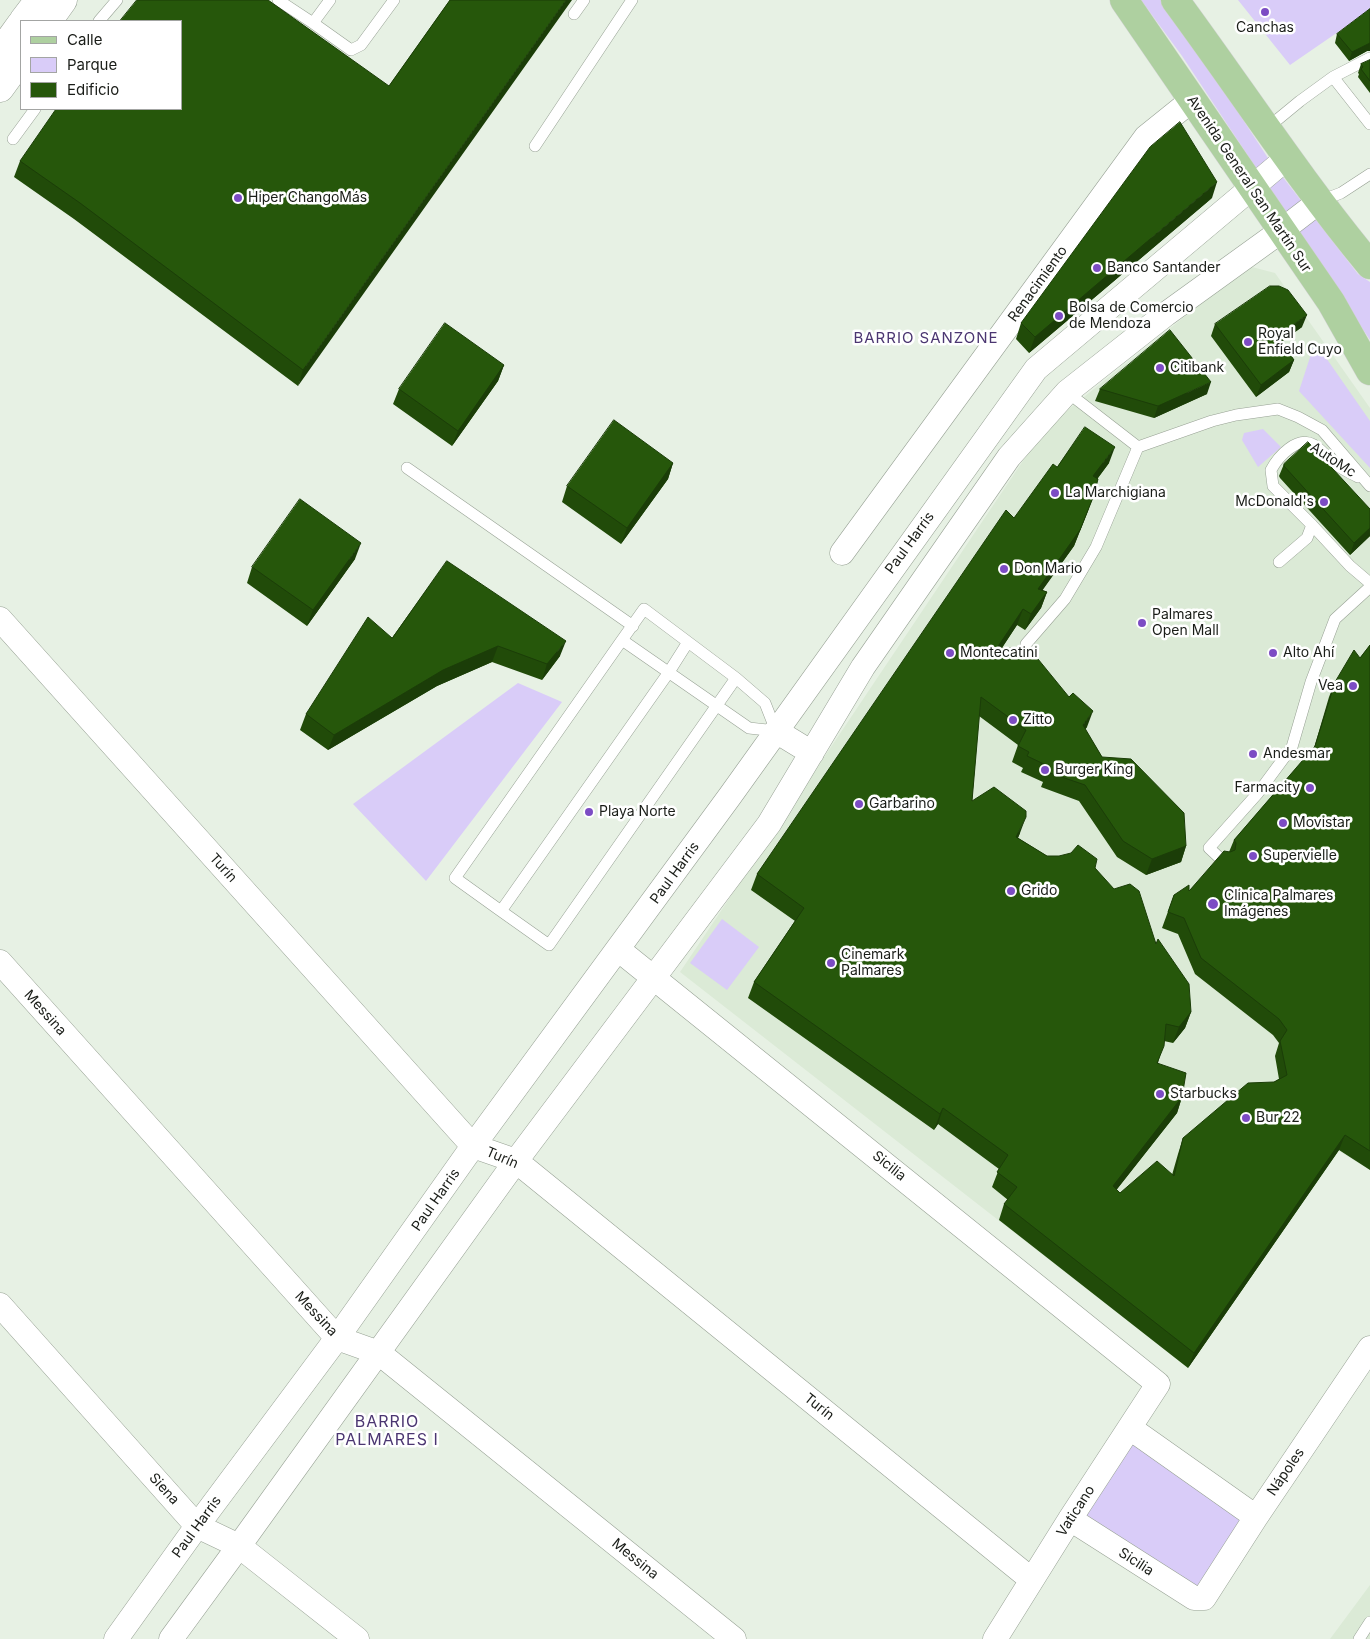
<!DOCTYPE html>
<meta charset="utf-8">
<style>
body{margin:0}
#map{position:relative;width:1370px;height:1639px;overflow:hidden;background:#e7f1e4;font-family:Inter,sans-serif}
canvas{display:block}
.legend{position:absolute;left:20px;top:20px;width:162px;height:90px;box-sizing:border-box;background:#fff;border:1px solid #a3a5a3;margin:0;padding:6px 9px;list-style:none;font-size:15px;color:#1a1d18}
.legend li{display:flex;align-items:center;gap:10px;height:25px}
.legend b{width:25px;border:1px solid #a3a5a3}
</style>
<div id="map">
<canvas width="1370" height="1639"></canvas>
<ul class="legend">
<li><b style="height:6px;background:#aed0a0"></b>Calle</li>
<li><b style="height:14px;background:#d9ccf8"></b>Parque</li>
<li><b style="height:14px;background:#26570b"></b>Edificio</li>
</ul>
</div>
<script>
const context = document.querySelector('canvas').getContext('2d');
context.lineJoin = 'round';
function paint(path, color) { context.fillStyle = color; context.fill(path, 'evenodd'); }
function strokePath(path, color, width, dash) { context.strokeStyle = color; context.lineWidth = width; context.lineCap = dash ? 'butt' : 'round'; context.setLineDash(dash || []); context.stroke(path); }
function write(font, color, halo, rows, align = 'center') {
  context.font = font + ' Inter,sans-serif'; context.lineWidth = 5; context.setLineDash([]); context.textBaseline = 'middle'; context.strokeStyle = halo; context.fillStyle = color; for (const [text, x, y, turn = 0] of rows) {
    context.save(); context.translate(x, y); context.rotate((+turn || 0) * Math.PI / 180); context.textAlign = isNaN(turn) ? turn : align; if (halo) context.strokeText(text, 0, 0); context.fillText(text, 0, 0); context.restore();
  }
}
const built = new Path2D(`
 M 1248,266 L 1275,273 L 1370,408 L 1370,1170 L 1339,1151 L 1188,1368 L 680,972 L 1045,428 Z
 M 1370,1585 L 1370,1639 L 1330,1639 Z`);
const green = new Path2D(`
 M 1141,0 L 1161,0 L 1187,34 L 1268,158 L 1358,274 L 1370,282 L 1370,340 L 1182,56 Z
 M 1238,0 L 1370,0 L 1370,10 L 1290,65 Z
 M 1315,342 L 1370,421 L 1370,468 L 1299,391 Z
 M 1263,429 L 1281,447 L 1258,467 L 1242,440 L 1244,433 Z
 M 518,683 L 562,702 L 426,881 L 353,804 Z
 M 722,919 L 759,947 L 727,990 L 690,963 Z
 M 1130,1428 L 1256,1517 L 1204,1598 L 1071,1519 Z`);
const lane = new Path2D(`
 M 278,0 L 313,23 L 330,0
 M 574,14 L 584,0
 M 99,21 L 117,0
 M 313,23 L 351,50 L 361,45 L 394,0
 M 1333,77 L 1370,58
 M 1266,129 L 1300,101 L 1333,77 L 1370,124
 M 13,139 L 35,109
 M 535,146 L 632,0
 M 1320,201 L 1341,193 L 1370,174
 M 1067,392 L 1138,447
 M 407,468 L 633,626
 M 1358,477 C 1351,473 1343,470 1337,465 C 1329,460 1322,450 1314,445 C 1297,435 1278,457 1271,470 L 1273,486 L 1312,525 L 1350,566 L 1370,583
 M 1279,562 L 1307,538 L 1312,525
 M 644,609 L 736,678 L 765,703 L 776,731 L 749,728 L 622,640 Z
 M 688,642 L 669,672 L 501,911 L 549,945 L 736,678
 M 1026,644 L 1065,599 L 1096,547 L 1138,447 L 1212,421 L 1236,415 L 1278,409 L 1298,417 L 1322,430 L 1370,486
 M 1223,861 L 1209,848 L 1258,793 L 1292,747 L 1311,682 L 1335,619 L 1370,587
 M 501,911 L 455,878 L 622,640
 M 1359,1639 L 1370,1622`);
const street = new Path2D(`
 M 842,553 L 1146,137 L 1192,100
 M 0,619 L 473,1146 L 516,1161 L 1032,1580
 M 776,731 L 812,753
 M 619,950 L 1158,1384 L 1070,1519 L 995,1639
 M 0,962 L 337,1338 L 379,1353 L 734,1639
 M 0,1305 L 197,1526 L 239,1546 L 357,1639
 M 1130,1428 L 1256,1517
 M 1070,1519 L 1194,1598 L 1204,1598 L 1256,1517 L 1370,1348
 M 116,1639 L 197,1526 L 337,1338 L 473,1146 L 730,796 L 1036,369 L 1287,158
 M 171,1639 L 239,1546 L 516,1161 L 769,824 L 863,667 L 1009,457 L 1067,392 L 1166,314 L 1281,231 L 1320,201`);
const secondary = new Path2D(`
 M 23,21 L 39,0
 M 48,21 L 63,0
 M 0,53 L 21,24
 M 0,88 L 21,59`);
const primary = new Path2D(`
 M 1124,0 L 1331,302 L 1370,371
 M 1175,0 C 1240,88 1300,181 1370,265`);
const wall = new Path2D(`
 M 450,0 L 298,386 L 74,219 L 14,177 L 20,161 L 389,86 Z
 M 1370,9 L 1370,51 L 1367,51 L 1349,61 L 1335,43 L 1337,34 Z
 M 1370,60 L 1370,93 L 1358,77 L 1359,74 L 1358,73 L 1361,64 Z
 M 1212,198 L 1029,353 L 1016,339 L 1021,323 Z
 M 1215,324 L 1302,327 L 1281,342 L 1294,360 L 1289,372 L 1256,397 L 1211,336 Z
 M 504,365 L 498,381 L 452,446 L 393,404 L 399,389 Z
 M 1100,389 L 1207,394 L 1154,418 L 1095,401 Z
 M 673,463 L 668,479 L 621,544 L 562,502 L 567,486 Z
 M 1109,463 L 1098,478 L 1088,511 L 1074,546 L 1042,590 L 1047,592 L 1041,608 L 1025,630 L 1017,625 L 1002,648 L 1087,727 L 1085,729 L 1102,757 L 1186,846 L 1181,862 L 1146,875 L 1117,857 L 1079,801 L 1041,787 L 1043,782 L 1021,772 L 1023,768 L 1012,762 L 1018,745 L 979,716 L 972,801 L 1020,833 L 1018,838 L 1047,856 L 1095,868 L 1156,944 L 1191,1012 L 1185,1028 L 1173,1043 L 1164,1041 L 1158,1063 L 1182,1097 L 1177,1113 L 1116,1190 L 1120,1193 L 1172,1175 L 1178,1154 L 1183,1138 L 1279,1079 L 1275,1056 L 1279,1043 L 1273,1035 L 1195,974 L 1178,934 L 1162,928 L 1174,895 L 1190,890 L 1229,852 L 1234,840 L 1314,748 L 1329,697 L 1335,682 L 1360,658 L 1370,645 L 1370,1170 L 1339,1150 L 1188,1368 L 999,1220 L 1004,1204 L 1008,1200 L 992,1187 L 999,1169 L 938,1124 L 934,1130 L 748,998 L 754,982 L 795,921 L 751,890 L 757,874 L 1014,518 L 1057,467 Z
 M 1284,464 L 1370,509 L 1370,536 L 1350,555 L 1280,478 L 1279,476 Z
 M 355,559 L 307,626 L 247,583 L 252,567 Z
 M 447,561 L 560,656 L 542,680 L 492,662 L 437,686 L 328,750 L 300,730 L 306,714 L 392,638 Z`);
const shadedWall = new Path2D(`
 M 566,0 L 572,0 L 298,386 L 303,370 Z
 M 1370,43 L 1370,51 L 1367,51 L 1349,61 L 1352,52 Z
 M 1217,182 L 1212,198 L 1029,353 L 1035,337 Z
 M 1307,315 L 1302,327 L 1273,348 L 1277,336 Z
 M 1294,360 L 1289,372 L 1256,397 L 1261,385 Z
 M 504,365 L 498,381 L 452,446 L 458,431 Z
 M 1211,382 L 1207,394 L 1154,418 L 1158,406 Z
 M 1115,447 L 1109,463 L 1088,491 L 1093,476 Z
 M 673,463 L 668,479 L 621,544 L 627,528 Z
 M 1094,495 L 1074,546 L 1032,605 L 1038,589 Z
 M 1370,528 L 1370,536 L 1350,555 L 1354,543 Z
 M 361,543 L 355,559 L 307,626 L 313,610 Z
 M 1047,592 L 1041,608 L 1025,630 L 1031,614 Z
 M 1023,609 L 1017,625 L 991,664 L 997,648 Z
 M 566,641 L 560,656 L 542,680 L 547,664 Z
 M 498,646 L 492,662 L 437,686 L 328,750 L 334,735 L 443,670 Z
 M 1093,711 L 1087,727 L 1077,741 L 1083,725 Z
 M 1026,817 L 1020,833 L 1011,853 L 1016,837 Z
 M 1186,846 L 1181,862 L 1146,875 L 1152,859 Z
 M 1191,1012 L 1185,1028 L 1173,1043 L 1179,1027 Z
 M 1182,1097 L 1177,1113 L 1107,1202 L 1113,1186 Z
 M 943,1108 L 938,1124 L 934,1130 L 940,1114 Z
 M 1345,1135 L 1339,1150 L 1188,1368 L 1194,1353 Z`);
const building = new Path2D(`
 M 137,0 L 268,0 L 389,86 L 450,0 L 566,0 L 303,370 L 80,203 L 20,161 L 56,109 L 181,109 L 181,21 L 120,21 Z
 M 1370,9 L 1370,43 L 1352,52 L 1337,34 Z
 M 1370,60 L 1370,81 L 1361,69 L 1363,67 L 1361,64 Z
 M 1180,122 L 1217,182 L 1035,337 L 1021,323 L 1150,147 Z
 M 1270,286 L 1279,286 L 1288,290 L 1307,315 L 1277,336 L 1294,360 L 1261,385 L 1215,324 Z
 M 445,323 L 504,365 L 458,431 L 399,389 Z
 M 1170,330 L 1211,382 L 1158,406 L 1100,389 Z
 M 614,420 L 673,463 L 627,528 L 567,486 Z
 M 1085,427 L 1115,447 L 1093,476 L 1098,479 L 1094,495 L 1080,530 L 1038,589 L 1047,592 L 1031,614 L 1023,609 L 997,648 L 1029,648 L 1069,697 L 1073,693 L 1093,711 L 1083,725 L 1102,757 L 1131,759 L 1184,813 L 1186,846 L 1152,859 L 1123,841 L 1085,785 L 1047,772 L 1048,766 L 1027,756 L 1029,752 L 1018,746 L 1026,730 L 981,697 L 972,801 L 994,787 L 1026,811 L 1026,817 L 1016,837 L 1047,856 L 1059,856 L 1071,853 L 1078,845 L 1097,859 L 1095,868 L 1114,889 L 1130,884 L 1139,891 L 1156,944 L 1158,939 L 1189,984 L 1191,1012 L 1179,1027 L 1166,1024 L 1164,1046 L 1157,1063 L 1186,1073 L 1182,1097 L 1113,1186 L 1120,1193 L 1157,1161 L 1174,1176 L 1183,1138 L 1248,1083 L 1274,1082 L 1287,1075 L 1280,1041 L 1287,1030 L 1279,1019 L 1201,958 L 1184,918 L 1168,912 L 1174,895 L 1189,885 L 1189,891 L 1190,890 L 1224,851 L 1230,852 L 1235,850 L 1236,843 L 1234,840 L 1315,746 L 1335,682 L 1354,650 L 1360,658 L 1370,645 L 1370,1151 L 1345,1135 L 1194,1353 L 1004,1204 L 1017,1187 L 997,1172 L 1008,1155 L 943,1108 L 940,1114 L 754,982 L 804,908 L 757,874 L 1006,510 L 1014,518 L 1053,464 L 1057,467 Z
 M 1308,442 L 1370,509 L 1370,528 L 1354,543 L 1284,466 L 1284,464 Z
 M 300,499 L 361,543 L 313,610 L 252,567 Z
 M 447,561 L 566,641 L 547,664 L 498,646 L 443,670 L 334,735 L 306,714 L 368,617 L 392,638 Z`);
const markers = [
 [1265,12,5,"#7c4cc4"],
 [238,198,5,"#7c4cc4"],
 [1097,268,5,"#7c4cc4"],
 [1059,316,5,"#7c4cc4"],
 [1248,342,5,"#7c4cc4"],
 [1160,368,5,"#7c4cc4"],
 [1055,493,5,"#7c4cc4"],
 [1324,502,5,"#7c4cc4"],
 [1004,569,5,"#7c4cc4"],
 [1142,623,5,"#7c4cc4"],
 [950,653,5,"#7c4cc4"],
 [1273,653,5,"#7c4cc4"],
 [1353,686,5,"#7c4cc4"],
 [1013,720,5,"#7c4cc4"],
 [1253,754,5,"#7c4cc4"],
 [1045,770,5,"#7c4cc4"],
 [1310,788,5,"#7c4cc4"],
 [859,804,5,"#7c4cc4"],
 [589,812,5,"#7c4cc4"],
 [1283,823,5,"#7c4cc4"],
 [1253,856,5,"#7c4cc4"],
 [1011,891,5,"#7c4cc4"],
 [1213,904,6,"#7c4cc4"],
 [831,963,5,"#7c4cc4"],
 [1160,1094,5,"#7c4cc4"],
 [1246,1118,5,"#7c4cc4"]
];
const poiNames = [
 ["Canchas",1265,28,"center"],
 ["Hiper ChangoMás",248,198],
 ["Banco Santander",1107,268],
 ["Bolsa de Comercio",1069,308],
 ["de Mendoza",1069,324],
 ["Royal",1258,334],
 ["Enfield Cuyo",1258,350],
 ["Citibank",1170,368],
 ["La Marchigiana",1065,493],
 ["McDonald's",1314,502,"right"],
 ["Don Mario",1014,569],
 ["Palmares",1152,615],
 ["Open Mall",1152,631],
 ["Montecatini",960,653],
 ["Alto Ahí",1283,653],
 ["Vea",1343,686,"right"],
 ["Zitto",1023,720],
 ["Andesmar",1263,754],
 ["Burger King",1055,770],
 ["Farmacity",1300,788,"right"],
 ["Garbarino",869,804],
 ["Playa Norte",599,812],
 ["Movistar",1293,823],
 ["Supervielle",1263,856],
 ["Grido",1021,891],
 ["Clinica Palmares",1224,896],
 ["Imágenes",1224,912],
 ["Cinemark",841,955],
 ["Palmares",841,971],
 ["Starbucks",1170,1094],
 ["Bur 22",1256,1118]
];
const streetNames = [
 ["Avenida General San Martín Sur",1249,184,56],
 ["Renacimiento",1038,284,-54],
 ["AutoMc",1333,460,33],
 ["Paul Harris",910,543,-54],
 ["Turín",223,868,48],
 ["Paul Harris",675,873,-54],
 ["Messina",45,1013,48],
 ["Turín",502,1158,23],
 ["Sicilia",889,1166,39],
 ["Paul Harris",436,1200,-55],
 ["Messina",316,1314,47],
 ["Turín",819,1407,39],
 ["Nápoles",1286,1472,-56],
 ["Siena",164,1489,48],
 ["Vaticano",1076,1511,-57],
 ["Paul Harris",197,1527,-54],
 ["Messina",635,1559,39],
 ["Sicilia",1136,1562,33]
];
const neighbourhoodNames = [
 ["BARRIO SANZONE",926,338]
];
const quarterNames = [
 ["BARRIO",387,1422],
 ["PALMARES I",387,1440]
];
paint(built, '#dbead6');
paint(green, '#d9ccf8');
strokePath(lane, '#97a194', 12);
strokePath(street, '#97a194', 25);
strokePath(secondary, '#97a194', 29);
strokePath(primary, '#d1d2d1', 29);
strokePath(lane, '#fff', 11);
strokePath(street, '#fff', 24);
strokePath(secondary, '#fff', 28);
strokePath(primary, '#aed0a0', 28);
paint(wall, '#214b09');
paint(shadedWall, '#1b3d08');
paint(building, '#26570b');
strokePath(building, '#1b3d08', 1);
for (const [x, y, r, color] of markers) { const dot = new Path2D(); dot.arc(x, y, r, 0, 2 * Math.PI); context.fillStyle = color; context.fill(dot); strokePath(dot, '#fff', 2); }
write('14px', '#1a1d18', '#fff', poiNames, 'left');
write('14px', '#1a1d18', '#fff', streetNames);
context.letterSpacing = '1px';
write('15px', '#4b3671', '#fff', neighbourhoodNames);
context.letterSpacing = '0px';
context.letterSpacing = '1px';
write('16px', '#4b3671', '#fff', quarterNames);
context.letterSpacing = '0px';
</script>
